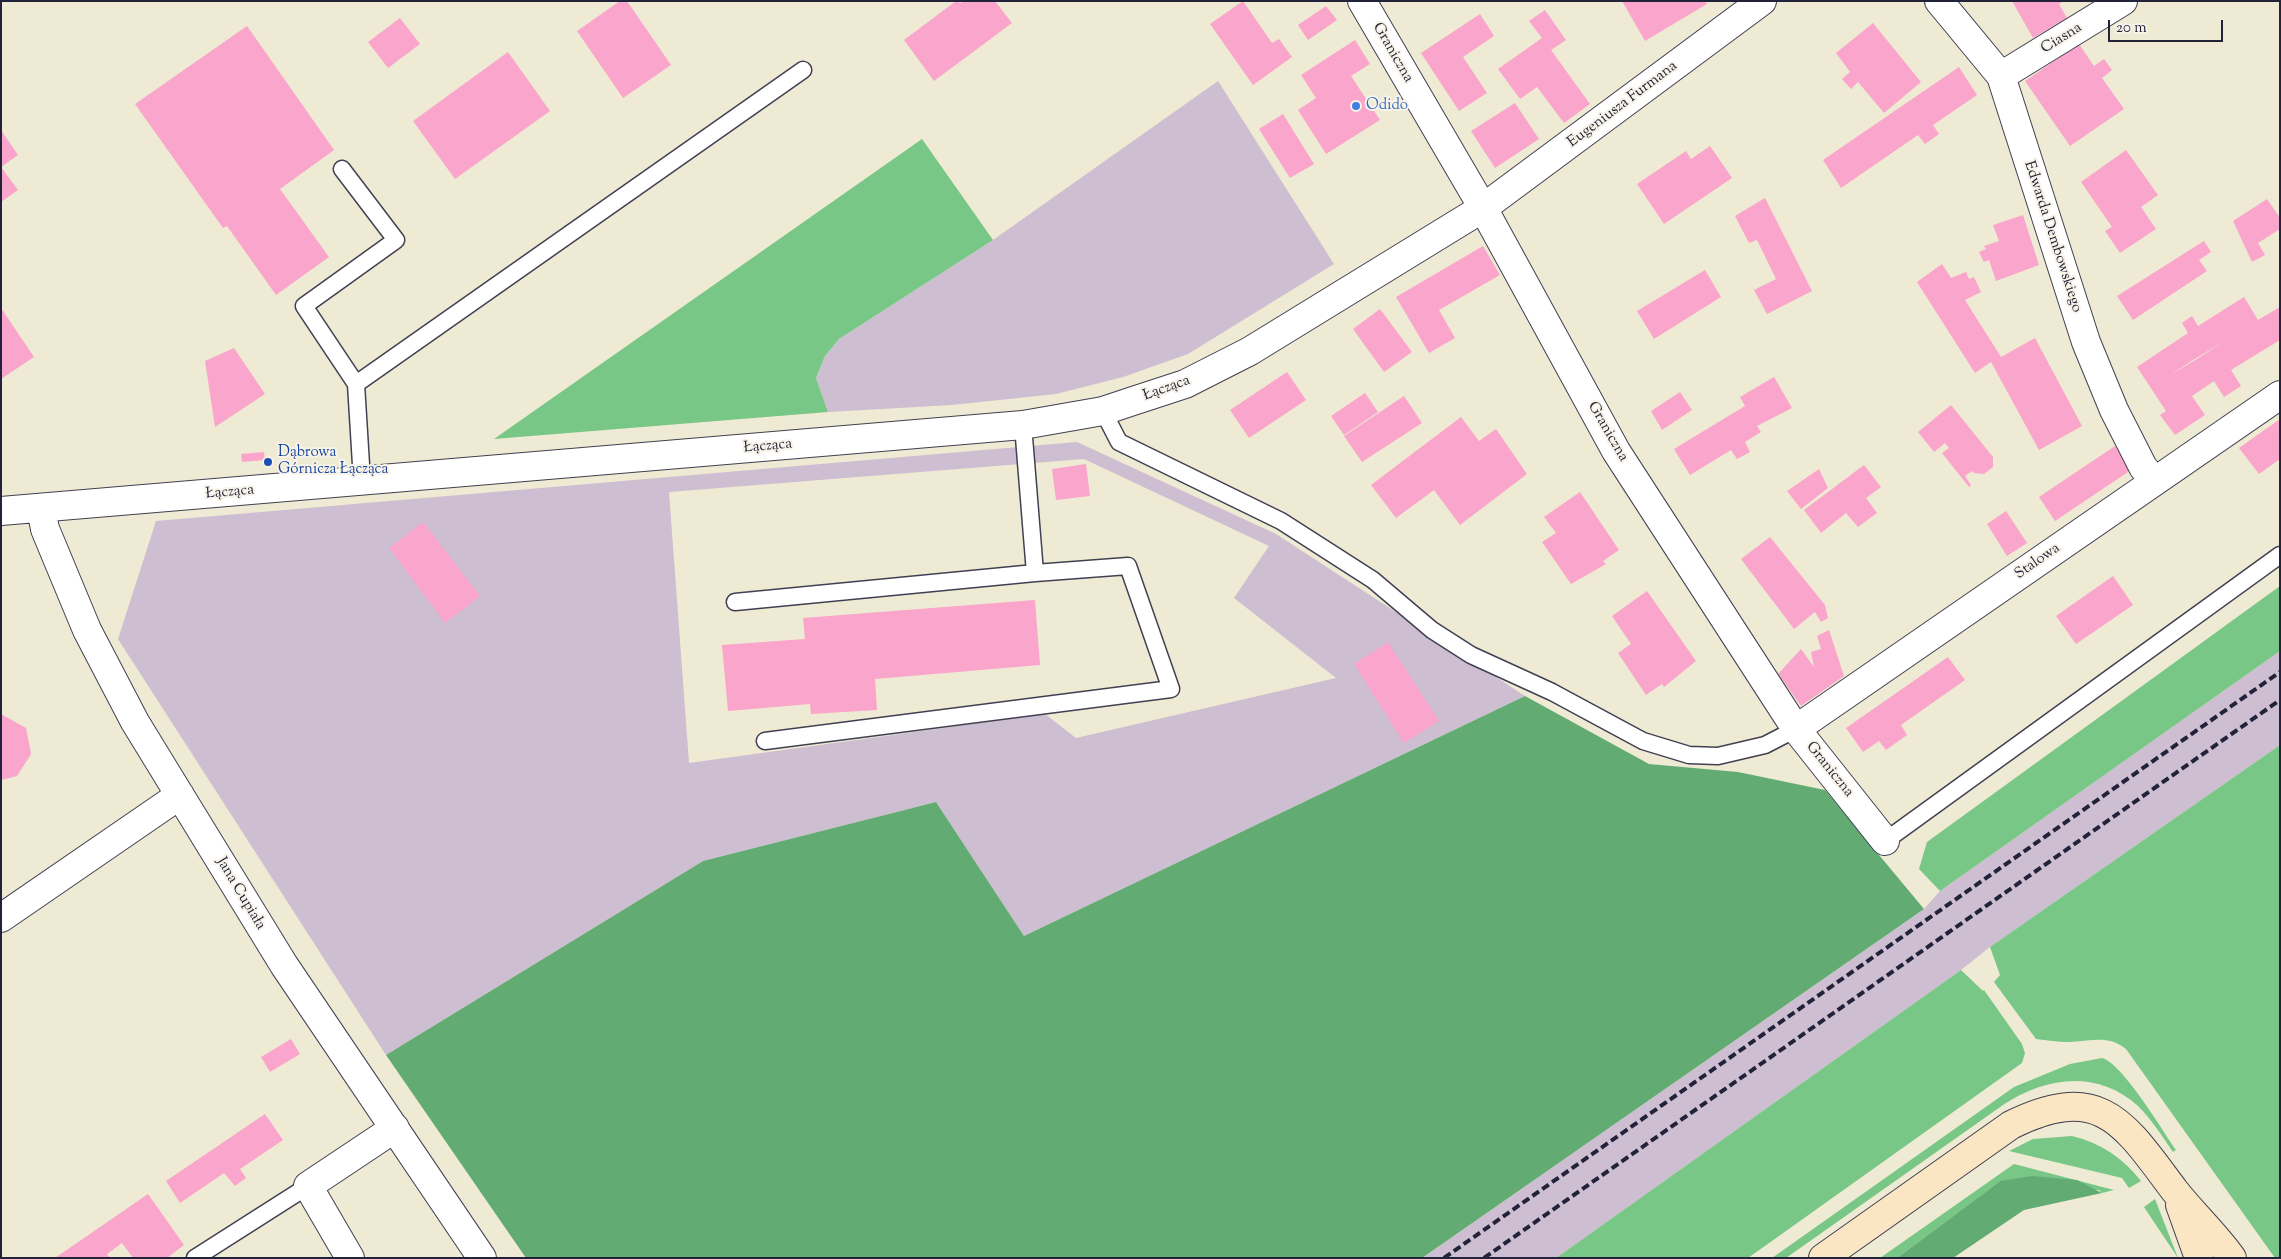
<!DOCTYPE html>
<meta charset="utf-8">
<style>
body{margin:0}
#map{position:relative;width:2281px;height:1259px;overflow:hidden;background:#efead3;font-family:"Sorts Mill Goudy",serif}
canvas{display:block}
.frame{position:absolute;inset:0;border:2px solid #22223b;pointer-events:none}
.scale{position:absolute;left:2108px;top:20px;width:115px;height:22px;box-sizing:border-box;border:2px solid #22223b;border-top:0;padding-left:6px;font-size:15px;line-height:18px;white-space:nowrap;color:#22223b;-webkit-text-stroke:4px #f7f3e8;paint-order:stroke}
</style>
<div id="map">
<canvas width="2281" height="1259"></canvas>
<div class="frame"></div>
<div class="scale">20 m</div>
</div>
<script>
const context = document.querySelector('canvas').getContext('2d');
context.lineJoin = 'round';
function paint(path, color) { context.fillStyle = color; context.fill(path, 'evenodd'); }
function strokePath(path, color, width, dash) { context.strokeStyle = color; context.lineWidth = width; context.lineCap = dash ? 'butt' : 'round'; context.setLineDash(dash || []); context.stroke(path); }
function write(font, color, halo, rows, align = 'center') {
  context.font = font + ' "Sorts Mill Goudy",serif'; context.lineWidth = 4; context.setLineDash([]); context.textBaseline = 'middle'; context.strokeStyle = halo; context.fillStyle = color; for (const [text, x, y, turn = 0] of rows) {
    context.save(); context.translate(x, y); context.rotate((+turn || 0) * Math.PI / 180); context.textAlign = isNaN(turn) ? turn : align; if (halo) context.strokeText(text, 0, 0); context.fillText(text, 0, 0); context.restore();
  }
}
const industrial = new Path2D(`
 M 1218,81 L 1334,264 L 1188,354 L 1123,377 L 1056,394 L 952,405 L 828,412 L 816,378 L 825,356 L 839,339 L 993,240 Z
 M 1077,442 L 1276,534 L 1525,696 L 1024,936 L 936,802 L 703,861 L 386,1055 L 118,639 L 156,521 ZM 1084,459 L 1269,546 L 1234,598 L 1336,678 L 1076,738 L 1045,714 L 689,763 L 669,492 Z
 M 2280,651 L 2280,745 L 1990,947 L 1961,970 L 1556,1258 L 1422,1258 L 1924,909 L 1940,891 Z`);
const green = new Path2D(`
 M 922,139 L 993,240 L 839,339 L 825,356 L 816,378 L 828,412 L 494,439 Z
 M 2280,586 L 2280,651 L 1940,891 L 1919,869 L 1927,842 Z
 M 2280,745 L 2280,1258 L 2275,1258 L 2126,1049 C 2107,1034 2090,1042 2068,1042 C 2058,1042 2047,1040 2036,1039 L 1994,982 L 2000,975 L 1990,947 Z
 M 1961,970 L 1983,991 L 1984,990 L 2022,1044 L 2025,1053 L 2022,1063 L 1748,1258 L 1556,1258 Z
 M 2102,1058 C 2123,1064 2162,1130 2176,1150 L 2173,1152 C 2162,1136 2152,1120 2138,1106 C 2097,1069 2045,1077 2003,1105 L 1786,1258 L 1772,1258 L 2014,1087 L 2070,1064 Z
 M 2072,1136 C 2101,1143 2123,1158 2141,1181 L 2129,1188 L 2122,1178 L 2009,1151 L 2033,1139 Z
 M 2014,1164 L 2114,1190 L 2102,1193 L 2099,1190 L 2000,1181 L 1897,1258 L 1880,1258 Z
 M 2155,1199 L 2178,1258 L 2144,1207 Z`);
const forest = new Path2D(`
 M 1525,696 L 1649,764 L 1738,772 L 1825,790 L 1924,909 L 1422,1258 L 526,1258 L 386,1055 L 703,861 L 936,802 L 1024,936 Z
 M 2032,1176 L 2077,1180 L 2102,1193 L 2024,1210 L 1953,1258 L 1897,1258 L 2000,1181 Z`);
const building = new Path2D(`
 M 620,1 L 627,1 L 671,65 L 623,98 L 577,31 Z
 M 956,1 L 961,3 L 963,1 L 995,1 L 1012,23 L 934,81 L 904,40 Z
 M 1243,1 L 1272,43 L 1279,39 L 1292,57 L 1253,85 L 1210,24 Z
 M 1622,1 L 1705,1 L 1707,4 L 1645,41 Z
 M 2012,1 L 2064,1 L 2059,4 L 2067,18 L 2033,38 Z
 M 1326,6 L 1337,20 L 1308,40 L 1298,25 Z
 M 1545,10 L 1566,40 L 1551,50 L 1590,104 L 1564,123 L 1537,87 L 1520,99 L 1498,69 L 1542,38 L 1529,21 Z
 M 1480,14 L 1494,36 L 1463,57 L 1487,93 L 1459,111 L 1421,53 Z
 M 400,18 L 420,44 L 388,68 L 368,42 Z
 M 1873,23 L 1921,82 L 1884,113 L 1858,82 L 1851,89 L 1842,79 L 1850,72 L 1836,53 Z
 M 247,26 L 334,150 L 280,189 L 329,257 L 276,295 L 227,226 L 223,228 L 135,104 Z
 M 1355,40 L 1370,64 L 1351,76 L 1380,120 L 1326,154 L 1298,110 L 1316,98 L 1301,75 Z
 M 2079,44 L 2094,66 L 2104,59 L 2112,70 L 2102,78 L 2124,109 L 2070,146 L 2025,81 Z
 M 508,52 L 550,111 L 455,179 L 413,121 Z
 M 1959,67 L 1977,95 L 1933,125 L 1939,134 L 1925,144 L 1918,135 L 1841,188 L 1823,160 Z
 M 1515,103 L 1539,139 L 1495,168 L 1471,131 Z
 M 1283,114 L 1314,164 L 1290,178 L 1259,129 Z
 M 1,130 L 18,155 L 1,167 L 18,190 L 1,202 Z
 M 1710,146 L 1732,178 L 1664,224 L 1637,184 L 1686,151 L 1691,159 Z
 M 2126,150 L 2158,195 L 2141,207 L 2156,229 L 2120,253 L 2105,231 L 2112,227 L 2081,182 Z
 M 1765,198 L 1812,291 L 1767,314 L 1754,290 L 1776,279 L 1757,240 L 1749,243 L 1735,216 Z
 M 2267,199 L 2280,218 L 2280,229 L 2258,243 L 2265,255 L 2252,262 L 2233,221 Z
 M 2023,215 L 2039,265 L 1996,281 L 1989,260 L 1984,262 L 1979,252 L 1986,249 L 1984,246 L 1999,241 L 1993,225 Z
 M 2204,241 L 2211,252 L 2199,260 L 2207,271 L 2133,320 L 2117,296 Z
 M 1483,246 L 1500,275 L 1439,310 L 1455,338 L 1429,353 L 1396,297 Z
 M 1942,264 L 1951,278 L 1966,272 L 1969,279 L 1974,277 L 1981,292 L 1965,300 L 2001,357 L 2035,338 L 2082,426 L 2039,450 L 1991,362 L 1975,373 L 1917,282 Z
 M 1705,270 L 1721,297 L 1654,339 L 1637,311 Z
 M 2244,297 L 2258,320 L 2280,307 L 2280,340 L 2231,370 L 2241,386 L 2224,397 L 2214,381 L 2192,396 L 2205,415 L 2175,435 L 2160,415 L 2166,411 L 2137,367 L 2188,333 L 2182,323 L 2192,316 L 2198,326 ZM 2225,341 L 2192,362 L 2170,375 L 2193,360 Z
 M 1,308 L 34,357 L 1,379 Z
 M 1380,309 L 1412,352 L 1384,372 L 1353,329 Z
 M 234,348 L 265,394 L 215,427 L 205,361 Z
 M 1287,372 L 1306,400 L 1249,438 L 1230,410 Z
 M 1774,377 L 1792,408 L 1757,426 L 1761,432 L 1745,442 L 1750,452 L 1737,459 L 1731,450 L 1690,475 L 1674,449 L 1745,406 L 1740,397 Z
 M 1680,392 L 1692,410 L 1662,430 L 1651,411 Z
 M 1365,393 L 1378,412 L 1344,435 L 1331,416 Z
 M 1404,396 L 1422,423 L 1362,462 L 1344,436 Z
 M 1951,405 L 1993,457 L 1993,467 L 1984,474 L 1974,473 L 1972,471 L 1965,476 L 1971,485 L 1969,487 L 1942,453 L 1949,448 L 1945,443 L 1934,452 L 1918,432 Z
 M 1461,417 L 1479,441 L 1496,429 L 1527,474 L 1460,525 L 1434,490 L 1396,518 L 1371,485 Z
 M 2280,419 L 2280,459 L 2259,474 L 2239,448 Z
 M 2115,446 L 2131,470 L 2055,521 L 2039,497 Z
 M 264,452 L 265,460 L 242,462 L 241,454 Z
 M 1086,464 L 1090,496 L 1056,500 L 1052,469 Z
 M 1864,465 L 1881,487 L 1866,498 L 1877,513 L 1858,527 L 1846,513 L 1821,533 L 1804,510 Z
 M 1819,469 L 1828,488 L 1801,509 L 1787,491 Z
 M 1580,492 L 1619,550 L 1603,561 L 1606,564 L 1571,584 L 1542,542 L 1556,533 L 1544,517 Z
 M 2006,511 L 2027,543 L 2007,556 L 1987,524 Z
 M 423,522 L 480,596 L 445,623 L 389,548 Z
 M 1770,537 L 1825,605 L 1828,618 L 1821,622 L 1815,612 L 1794,629 L 1741,559 Z
 M 2113,576 L 2133,605 L 2076,644 L 2056,616 Z
 M 1647,591 L 1696,661 L 1664,687 L 1662,684 L 1646,695 L 1618,653 L 1631,644 L 1612,616 Z
 M 1035,600 L 1040,665 L 875,679 L 877,710 L 811,714 L 810,704 L 728,711 L 722,645 L 805,639 L 803,618 Z
 M 1829,630 L 1844,676 L 1801,706 L 1778,674 L 1801,649 L 1814,667 L 1811,652 L 1821,649 L 1817,636 Z
 M 1388,642 L 1439,721 L 1404,743 L 1354,664 Z
 M 1948,657 L 1965,680 L 1901,725 L 1907,735 L 1886,750 L 1879,741 L 1863,752 L 1846,728 Z
 M 1,714 L 26,728 L 31,754 L 17,776 L 1,780 Z
 M 291,1039 L 300,1054 L 270,1072 L 261,1057 Z
 M 265,1114 L 283,1140 L 240,1169 L 246,1178 L 235,1186 L 224,1173 L 180,1203 L 166,1181 Z
 M 148,1194 L 184,1245 L 167,1258 L 133,1258 L 122,1243 L 107,1254 L 110,1258 L 55,1258 Z`);
const lane = new Path2D(`
 M 342,169 L 396,240 L 304,306 L 356,384
 M 1103,411 L 1119,442 L 1281,521 L 1373,580 L 1432,630 L 1471,655 L 1552,692 L 1643,741 L 1689,755 L 1718,756 L 1765,745 L 1796,729
 M 362,481 L 356,384 L 803,70
 M 735,602 L 1035,573
 M 765,741 L 1171,689 L 1128,566 L 1035,573 L 1023,425
 M 1885,841 L 2280,555
 M 195,1258 L 308,1186`);
const street = new Path2D(`
 M 1362,1 L 1483,208 L 1616,451 L 1796,729 L 1885,841
 M 1939,1 L 2001,76 L 2086,342 L 2114,410 L 2143,467 L 2154,481
 M 2001,76 L 2123,1
 M 41,508 L 45,529 L 87,630 L 135,722 L 284,965 L 482,1258
 M 1,511 L 1023,425 L 1103,411 L 1133,401 L 1185,384 L 1250,351 L 1483,208 L 1762,1
 M 1796,729 L 2280,395
 M 1,918 L 180,795
 M 350,1258 L 308,1186 L 395,1128`);
const secondary = new Path2D(`
 M 2180,1205 L 2199,1258
 M 1823,1258 L 2011,1125 C 2102,1080 2125,1125 2175,1191 C 2193,1214 2215,1234 2232,1258`);
const rail = new Path2D(`
 M 1444,1258 L 2280,672
 M 1484,1258 L 2280,700`);
const markers = [
 [1356,106,5,"#3f7fe0"],
 [268,462,5,"#1a4fb4"]
];
const streetNames = [
 ["Ciasna",2062,39,-32],
 ["Graniczna",1392,53,60],
 ["Eugeniusza Furmana",1623,105,-37],
 ["Edwarda Dembowskiego",2052,237,72],
 ["Łącząca",1167,389,-20],
 ["Graniczna",1607,432,60],
 ["Łącząca",768,447,-5],
 ["Łącząca",230,493,-5],
 ["Stalowa",2038,562,-35],
 ["Graniczna",1829,770,51],
 ["Jana Cupiała",240,894,59]
];
const shopNames = [
 ["Odido",1366,106]
];
const transitNames = [
 ["Dąbrowa",278,453],
 ["Górnicza Łącząca",278,470]
];
paint(industrial, '#cebed1');
paint(green, '#78c787');
paint(forest, '#62ac74');
paint(building, '#faa5cb');
strokePath(lane, '#414052', 19);
strokePath(street, '#414052', 30);
strokePath(secondary, '#414052', 30);
strokePath(lane, '#fff', 16);
strokePath(street, '#fff', 28);
strokePath(secondary, '#fbe6c4', 28);
strokePath(rail, '#22223b', 4, [8, 4]);
for (const [x, y, r, color] of markers) { const dot = new Path2D(); dot.arc(x, y, r, 0, 2 * Math.PI); context.fillStyle = color; context.fill(dot); strokePath(dot, '#f7f3e8', 2); }
write('15px', '#22223b', '#f7f3e8', streetNames);
write('15px', '#366cbe', '#f7f3e8', shopNames, 'left');
write('15px', '#164399', '#f7f3e8', transitNames, 'left');
</script>
